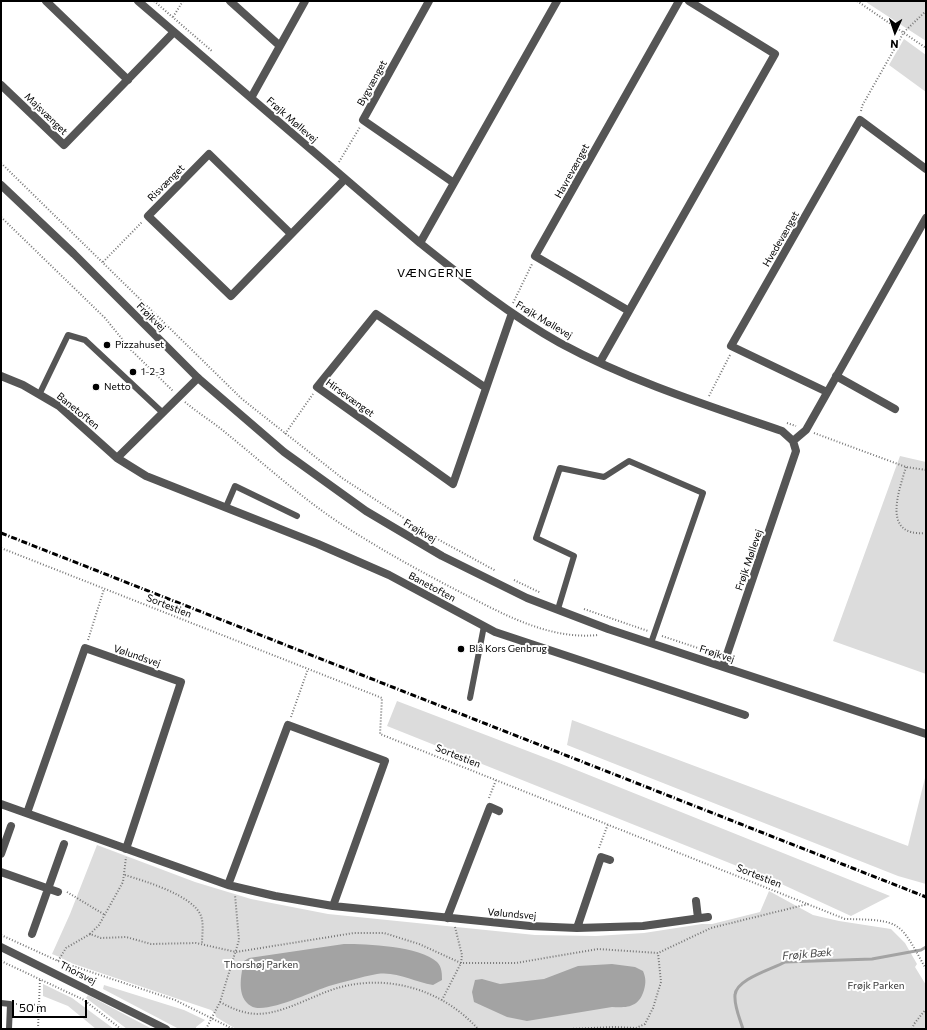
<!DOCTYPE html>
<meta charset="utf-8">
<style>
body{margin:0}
#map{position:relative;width:927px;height:1030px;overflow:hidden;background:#fff;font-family:Commissioner,sans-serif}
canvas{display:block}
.frame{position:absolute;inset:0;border:2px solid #000;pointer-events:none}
.north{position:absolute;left:875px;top:12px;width:40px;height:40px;-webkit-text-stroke:3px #fff;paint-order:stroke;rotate:183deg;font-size:11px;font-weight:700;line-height:16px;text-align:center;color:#000}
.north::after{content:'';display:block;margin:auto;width:14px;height:18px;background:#000;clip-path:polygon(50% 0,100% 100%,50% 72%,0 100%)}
.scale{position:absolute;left:12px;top:1000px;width:75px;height:18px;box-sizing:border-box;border:2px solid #000;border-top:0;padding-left:5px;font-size:12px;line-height:14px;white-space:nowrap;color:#000;-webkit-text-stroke:3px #fff;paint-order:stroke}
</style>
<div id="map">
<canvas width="927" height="1030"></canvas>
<div class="frame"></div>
<div class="north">N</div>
<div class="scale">50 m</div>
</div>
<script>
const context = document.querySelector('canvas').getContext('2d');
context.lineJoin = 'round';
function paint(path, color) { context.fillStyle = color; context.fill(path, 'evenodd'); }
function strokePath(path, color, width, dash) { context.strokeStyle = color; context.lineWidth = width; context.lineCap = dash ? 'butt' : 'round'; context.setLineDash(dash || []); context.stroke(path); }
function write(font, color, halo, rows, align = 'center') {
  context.font = font + ' Commissioner,sans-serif'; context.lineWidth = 4; context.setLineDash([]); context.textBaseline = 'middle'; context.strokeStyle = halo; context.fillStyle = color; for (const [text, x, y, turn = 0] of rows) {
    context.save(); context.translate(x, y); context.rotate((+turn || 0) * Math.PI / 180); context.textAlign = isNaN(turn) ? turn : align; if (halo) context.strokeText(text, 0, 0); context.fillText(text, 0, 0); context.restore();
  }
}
const green = new Path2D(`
 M 865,1 L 926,1 L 926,41 L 869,4 Z
 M 904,39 L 926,55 L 926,92 L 889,65 Z
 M 900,456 L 926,462 L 926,674 L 833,641 Z
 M 397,701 L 559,763 L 890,896 L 851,916 L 777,882 L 387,726 Z
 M 572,720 L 908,846 L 926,774 L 926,884 L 898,876 L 567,745 Z
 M 97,845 L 195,882 L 251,899 L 328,914 L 535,935 L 596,936 L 644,933 L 702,924 L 712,924 L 760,912 L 769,891 L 813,915 L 839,921 L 891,929 L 905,943 L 917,964 L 915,967 L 926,985 L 926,1029 L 236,1029 L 216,1017 L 215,1013 L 211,1010 L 62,960 L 62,958 L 52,954 L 70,914 Z
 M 43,984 L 72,998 L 114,1029 L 96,1029 L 68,1006 L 43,996 Z
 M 104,985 L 184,1010 L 205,1020 L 196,1027 L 196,1029 L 179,1029 L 103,989 Z
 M 88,995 L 152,1029 L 127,1029 L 86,998 Z`);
const water = new Path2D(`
 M 344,944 C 367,944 420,946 437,962 C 442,967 442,974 442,980 L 433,985 C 414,982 397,971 377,974 C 361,977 344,982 329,986 C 313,991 265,1015 251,1006 C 236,997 241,975 244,961 L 249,958 Z
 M 612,964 L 635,967 L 643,971 C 646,978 646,983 644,990 C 639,1007 628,1008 612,1007 L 527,1021 L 507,1017 L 474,1002 L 472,992 L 475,980 L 482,979 L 500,984 L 544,979 L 578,966 Z`);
const stream = new Path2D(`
 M 743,1029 C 740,1019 734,1006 735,995 C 736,979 773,969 785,962 L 872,959 L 921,950 L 926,947`);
const path = new Path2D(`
 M 154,1 L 213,52
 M 857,1 L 926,48
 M 173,17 L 183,1
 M 861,111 L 862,106 L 904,32 L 926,11
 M 339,162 L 360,127
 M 1,163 L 242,399 L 342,478 L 430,535 L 496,571
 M 1,217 L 105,318 L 131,350 L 173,391
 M 103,262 L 142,222
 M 513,303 L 532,264
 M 709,396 L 730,355
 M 185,402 C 198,413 213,422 226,433 C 263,463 298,495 338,522 C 378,548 421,572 464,594 C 505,615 550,640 598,635
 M 787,423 L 796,426
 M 814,433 L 906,467 L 926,470
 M 285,434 L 313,394
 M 906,467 C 899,491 881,537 926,533
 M 1,548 L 382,698 L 380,734 L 845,919 C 902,920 899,921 926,969
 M 514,580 L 541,593
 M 584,609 L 648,631
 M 662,636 L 707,651
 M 88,640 L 104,589
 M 291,717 L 308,669
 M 489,798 L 496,780
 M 599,848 L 608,824
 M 125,875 C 144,881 193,895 201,916 C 204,924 202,935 202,944
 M 67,892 L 105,915
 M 455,927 L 462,955 L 461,963 L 516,963 L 598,949 L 658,953 L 711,928 L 808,904
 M 90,934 L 99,925 L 123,882 L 126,857
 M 1,935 L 58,961 L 175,1000 L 233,1029
 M 1,961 L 84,1000 L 121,1029
 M 58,961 L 66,948 L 90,934 L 101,938 L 126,937 L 151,944 L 196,943 L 236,952 L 354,933 L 384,933 L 419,944 L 461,963 L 442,1000
 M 220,1002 C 229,1007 238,1011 248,1013 C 277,1019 313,994 341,987 C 391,974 444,991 478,1029
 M 16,1004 L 39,1005
 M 38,1029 L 40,979
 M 206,1029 L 220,1002 L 239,940 L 235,895
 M 570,1029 L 614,1027 L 636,1028 L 645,1024 L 653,1008 L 661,982 L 658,953
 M 912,1029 L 914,1024 L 926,1009`);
const service = new Path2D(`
 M 39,395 L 68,335 L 85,340 L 163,413
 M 226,507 L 235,486 L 297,516
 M 558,609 L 574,556 L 536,538 L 560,468 L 604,477 L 629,461 L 703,493 L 651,643
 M 470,698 L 484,626
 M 1,1003 L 10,1004 L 9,1029`);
const minor = new Path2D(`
 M 46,1 L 128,80
 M 138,1 L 420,243 C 465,279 510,315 560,343 C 630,381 706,405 782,431 L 793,441 L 796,451 L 723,666
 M 230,1 L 280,46
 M 429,1 L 363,120 L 454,183
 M 1,85 L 64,145 L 174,32
 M 251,98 L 305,1
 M 291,234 L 209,154 L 148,216 L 231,296 L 345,179
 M 420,243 L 557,1
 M 629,311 L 535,256 L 679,1
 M 600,362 L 775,54 L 689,1
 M 1,376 L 23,385 L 59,406 L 117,458 L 146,476 L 318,544 L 389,575 L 495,632 L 745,715
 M 836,376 L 895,409
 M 486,388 L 376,314 L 317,387 L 453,484 L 512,313
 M 827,392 L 731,346 L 860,120 L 926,169
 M 793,441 L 806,430 L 926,218
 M 117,458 L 198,378
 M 1,804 L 228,885 L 275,896 L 333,906 L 530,926 L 577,928 L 643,926 L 708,917
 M 27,813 L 85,648 L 181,682 L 126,849
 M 1,854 L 11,826
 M 1,872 L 58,892
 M 228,885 L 288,725 L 385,761 L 333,906
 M 696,901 L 698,918
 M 447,918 L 490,807 L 499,811
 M 577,928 L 601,857 L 610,860
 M 32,934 L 64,844`);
const tertiary = new Path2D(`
 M 1,185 L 74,254 L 198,378 L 284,452 L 366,511 L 442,556 L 527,598 L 608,629 L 926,734
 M 1,947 L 166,1029`);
const rail = new Path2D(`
 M 1,533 L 926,897`);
const markers = [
 [107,345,4,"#000"],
 [133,372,4,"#000"],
 [96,387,4,"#000"],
 [461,649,4,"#000"]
];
const streetNames = [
 ["Bygvænget",372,83,-61],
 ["Majsvænget",46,114,44],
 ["Frøjk Møllevej",292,120,41],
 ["Havrevænget",572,171,-61],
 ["Risvænget",166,183,-45],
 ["Hvedevænget",781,239,-60],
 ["Frøjkvej",151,317,45],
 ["Frøjk Møllevej",544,320,31],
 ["Hirsevænget",350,398,36],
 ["Banetoften",78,411,39],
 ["Frøjkvej",420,531,31],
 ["Frøjk Møllevej",749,560,-71],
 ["Banetoften",432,587,28],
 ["Sortestien",169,606,22],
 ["Frøjkvej",717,654,18],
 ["Vølundsvej",137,656,19],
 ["Sortestien",458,756,22],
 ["Sortestien",759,876,22],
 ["Vølundsvej",512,914,5],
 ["Thorsvej",78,973,27]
];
const poiNames = [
 ["Pizzahuset",115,345],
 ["1-2-3",141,372],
 ["Netto",104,387],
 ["Blå Kors Genbrug",469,649]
];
const parkNames = [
 ["Thorshøj Parken",261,965],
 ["Frøjk Parken",876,986]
];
const waterNames = [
 ["Frøjk Bæk",807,954,-5]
];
const quarterNames = [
 ["VÆNGERNE",435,273]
];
paint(green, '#dcdcdc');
paint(water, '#a3a3a3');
strokePath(stream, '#a3a3a3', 3);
strokePath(path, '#777', 2, [1, 2]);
strokePath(service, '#555', 6);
strokePath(minor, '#555', 8);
strokePath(tertiary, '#555', 8);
strokePath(rail, '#000', 3, [6, 2, 1, 2]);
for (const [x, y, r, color] of markers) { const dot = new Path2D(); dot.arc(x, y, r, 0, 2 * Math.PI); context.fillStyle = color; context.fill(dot); strokePath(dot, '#fff', 1.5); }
write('10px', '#000', '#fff', streetNames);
write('10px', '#000', '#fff', poiNames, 'left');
write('10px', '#333', '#fff', parkNames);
write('italic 11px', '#444', '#fff', waterNames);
context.letterSpacing = '1px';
write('12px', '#000', '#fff', quarterNames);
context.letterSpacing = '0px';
</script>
